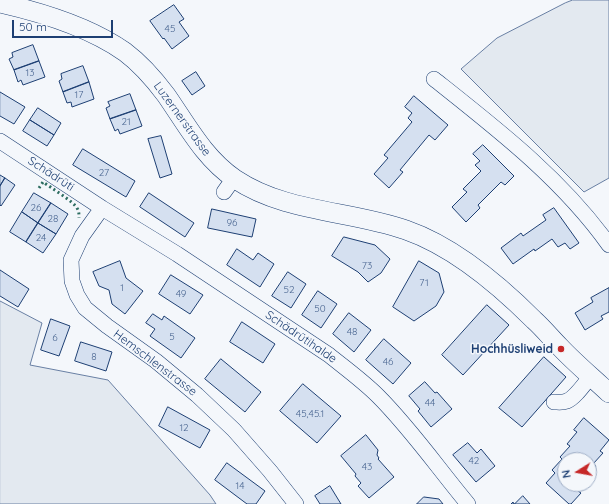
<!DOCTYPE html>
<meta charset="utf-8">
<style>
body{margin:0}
#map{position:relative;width:609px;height:504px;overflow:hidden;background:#f4f7fb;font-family:Quicksand,sans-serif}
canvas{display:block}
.north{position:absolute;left:557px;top:452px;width:40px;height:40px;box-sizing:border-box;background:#f4f7fb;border:1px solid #9eadc5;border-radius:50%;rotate:259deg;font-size:11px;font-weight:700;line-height:16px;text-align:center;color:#1d3f73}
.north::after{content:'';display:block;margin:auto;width:14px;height:18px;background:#c62828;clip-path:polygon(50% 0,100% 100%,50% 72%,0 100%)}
.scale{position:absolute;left:12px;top:20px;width:101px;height:18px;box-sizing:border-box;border:2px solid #1d3f73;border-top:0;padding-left:5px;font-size:12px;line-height:14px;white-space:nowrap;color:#1d3f73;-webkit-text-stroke:3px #f4f7fb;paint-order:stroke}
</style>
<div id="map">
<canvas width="609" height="504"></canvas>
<div class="north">N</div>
<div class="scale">50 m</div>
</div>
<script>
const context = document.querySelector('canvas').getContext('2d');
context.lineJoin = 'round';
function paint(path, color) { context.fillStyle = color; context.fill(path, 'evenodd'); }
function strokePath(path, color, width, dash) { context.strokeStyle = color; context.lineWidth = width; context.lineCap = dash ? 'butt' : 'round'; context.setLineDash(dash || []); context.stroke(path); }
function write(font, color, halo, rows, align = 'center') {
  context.font = font + ' Quicksand,sans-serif'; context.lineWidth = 3; context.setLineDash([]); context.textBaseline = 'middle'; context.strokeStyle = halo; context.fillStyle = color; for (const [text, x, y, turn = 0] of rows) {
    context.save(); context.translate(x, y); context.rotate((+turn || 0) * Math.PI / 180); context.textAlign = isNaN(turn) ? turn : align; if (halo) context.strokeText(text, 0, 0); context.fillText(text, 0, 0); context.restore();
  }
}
const green = new Path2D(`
 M 573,0 L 609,0 L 609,178 L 584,192 L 461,69 L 497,38 L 565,3 Z
 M 0,301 L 42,323 L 30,365 L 108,380 L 210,495 L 216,504 L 0,504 Z`);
const building = new Path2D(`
 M 174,5 L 184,19 L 179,22 L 189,36 L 172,49 L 164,38 L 163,39 L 150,21 Z
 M 33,45 L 39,61 L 14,70 L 9,59 L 13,57 L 12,53 Z
 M 39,61 L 45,77 L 23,85 L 21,80 L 18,82 L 14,70 Z
 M 83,66 L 89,82 L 63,92 L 59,81 L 62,79 L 61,74 Z
 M 196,72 L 205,86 L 192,95 L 182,81 Z
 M 89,82 L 94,99 L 72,107 L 71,102 L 67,103 L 63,92 Z
 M 0,92 L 25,107 L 14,124 L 0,116 Z
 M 130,94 L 136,110 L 110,119 L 106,108 L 110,106 L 108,102 Z
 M 414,96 L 448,125 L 435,140 L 429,135 L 400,170 L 403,172 L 389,188 L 374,174 L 388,158 L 384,155 L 412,122 L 408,118 L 412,113 L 405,107 Z
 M 38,108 L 61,123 L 54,135 L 30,120 Z
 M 136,110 L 142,126 L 120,134 L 118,129 L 115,131 L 110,119 Z
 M 30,120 L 54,135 L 47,146 L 23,131 Z
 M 161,136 L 172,174 L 160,178 L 148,139 Z
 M 483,145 L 514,176 L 505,185 L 501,182 L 478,205 L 480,208 L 466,222 L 452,207 L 467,192 L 463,189 L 481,171 L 475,165 L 480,161 L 473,154 Z
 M 83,149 L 135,181 L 126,197 L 73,165 Z
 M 0,175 L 5,178 L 0,186 Z
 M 5,178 L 15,185 L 1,206 L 0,205 L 0,186 Z
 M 34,193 L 51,203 L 38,223 L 22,212 Z
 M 149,193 L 194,223 L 185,237 L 140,207 Z
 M 51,203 L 68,214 L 56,234 L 38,223 Z
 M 554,208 L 579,243 L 570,249 L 565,243 L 558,247 L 552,239 L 535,251 L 534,249 L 513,264 L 501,248 L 521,233 L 523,236 L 546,220 L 543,215 Z
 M 212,209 L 256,219 L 252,237 L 208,228 Z
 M 22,212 L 38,223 L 26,242 L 10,232 Z
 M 38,223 L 56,234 L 43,253 L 26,242 Z
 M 344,237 L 375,245 L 390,259 L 381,273 L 368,282 L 358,272 L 332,256 Z
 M 237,249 L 253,260 L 258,253 L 274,264 L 260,287 L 227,265 Z
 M 120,261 L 126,278 L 143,291 L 125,314 L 112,304 L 109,290 L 99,286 L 93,272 Z
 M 419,261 L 439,273 L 444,292 L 436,306 L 414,321 L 393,307 Z
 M 0,270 L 29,289 L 18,307 L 0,296 Z
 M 288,272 L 306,284 L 291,308 L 272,296 Z
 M 171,275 L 203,295 L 190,314 L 159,294 Z
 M 609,288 L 609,312 L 601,316 L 603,319 L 585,330 L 575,313 L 593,302 L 591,298 Z
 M 318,291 L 337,304 L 321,328 L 302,315 Z
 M 487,305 L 509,325 L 463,375 L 442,355 Z
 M 349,313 L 371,330 L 354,352 L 333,334 Z
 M 153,314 L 162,320 L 164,316 L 195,338 L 181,358 L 150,336 L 155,329 L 146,323 Z
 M 51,319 L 70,326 L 59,356 L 41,350 Z
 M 242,322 L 275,344 L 263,363 L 230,342 Z
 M 384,339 L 411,363 L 393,384 L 366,360 Z
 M 81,342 L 112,352 L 106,371 L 75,361 Z
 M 544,357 L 566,377 L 522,427 L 499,408 Z
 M 221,359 L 261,392 L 245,412 L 205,379 Z
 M 425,382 L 435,393 L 437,392 L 452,409 L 431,427 L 418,411 L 420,409 L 409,396 Z
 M 303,384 L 341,416 L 317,443 L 280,411 Z
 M 168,407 L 210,430 L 200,448 L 159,426 Z
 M 584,418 L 609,440 L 600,451 L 603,453 L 593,464 L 596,466 L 589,474 L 589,460 L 565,460 L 565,484 L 584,484 L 578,491 L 581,493 L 571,504 L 569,504 L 546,483 L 555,473 L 552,470 L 562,459 L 560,457 L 570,446 L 567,444 L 577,432 L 574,430 Z
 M 366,435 L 378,450 L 377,455 L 379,458 L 378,459 L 394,477 L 369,498 L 358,486 L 361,483 L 355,476 L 356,474 L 341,456 Z
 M 468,443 L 477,453 L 481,449 L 495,466 L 476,482 L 453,455 Z
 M 227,463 L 265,491 L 256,504 L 247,504 L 215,480 Z
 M 330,486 L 341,504 L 320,504 L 315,496 Z
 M 523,496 L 530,504 L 511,504 L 513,502 L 514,504 Z
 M 424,497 L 439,499 L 443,504 L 417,504 Z`);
const minor = new Path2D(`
 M 434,79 C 497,129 562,179 609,245
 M 0,141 L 102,208 L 177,254 L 329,355 C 345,368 363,381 378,396 C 411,429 438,468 468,504
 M 224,192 L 234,178
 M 102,208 L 82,236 L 71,260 L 72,281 L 77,295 L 85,308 L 107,326 L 156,361 L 197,395 L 234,430 L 270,471 L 296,504
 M 554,402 C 558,402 562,403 567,401 C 575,398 585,383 591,376`);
const major = new Path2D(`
 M 0,3 C 40,12 91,28 125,52 C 141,64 154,79 166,95 C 187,125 204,158 235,179 C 286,213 349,210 406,230 C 452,246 499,285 534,320 C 543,328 551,338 560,347 C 575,363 593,378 609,393`);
const hedge = new Path2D(`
 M 39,188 L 43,182 C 50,187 74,202 77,208 C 79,211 79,214 79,218`);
const markers = [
 [561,349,4,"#c62828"]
];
const numberNames = [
 ["45",170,29],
 ["13",30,73],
 ["17",79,95],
 ["21",126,122],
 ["27",104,173],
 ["26",36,208],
 ["28",53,219],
 ["96",232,223],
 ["24",41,238],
 ["73",367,266],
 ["71",424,283],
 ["1",122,288],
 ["52",289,290],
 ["49",181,294],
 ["50",320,309],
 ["48",352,332],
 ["5",172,337],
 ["6",55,338],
 ["8",94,357],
 ["46",388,362],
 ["44",430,403],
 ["45,45.1",310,414],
 ["12",184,428],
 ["42",474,461],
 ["43",367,467],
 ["14",240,486]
];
const streetNames = [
 ["Luzernerstrasse",182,119,54],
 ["Schädrüti",51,174,33],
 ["Schädrütihalde",301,337,34],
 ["Hemschlenstrasse",155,363,37]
];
const poiNames = [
 ["Hochhüsliweid",553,349]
];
paint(green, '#e3e9f0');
strokePath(green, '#687fa3', 1);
paint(building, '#d5e0f0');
strokePath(building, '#1d3f73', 1);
strokePath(minor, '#1d3f73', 16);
strokePath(major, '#1d3f73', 20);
strokePath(minor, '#f4f7fb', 15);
strokePath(major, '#f4f7fb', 19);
strokePath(hedge, '#2c6c60', 3, [2, 3]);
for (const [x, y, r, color] of markers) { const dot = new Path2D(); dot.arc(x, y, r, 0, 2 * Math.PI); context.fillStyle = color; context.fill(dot); strokePath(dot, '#f4f7fb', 1.5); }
write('10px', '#4b6792', null, numberNames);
write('12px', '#1d3f73', '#f4f7fb', streetNames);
write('bold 12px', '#1d3f73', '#f4f7fb', poiNames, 'right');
</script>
